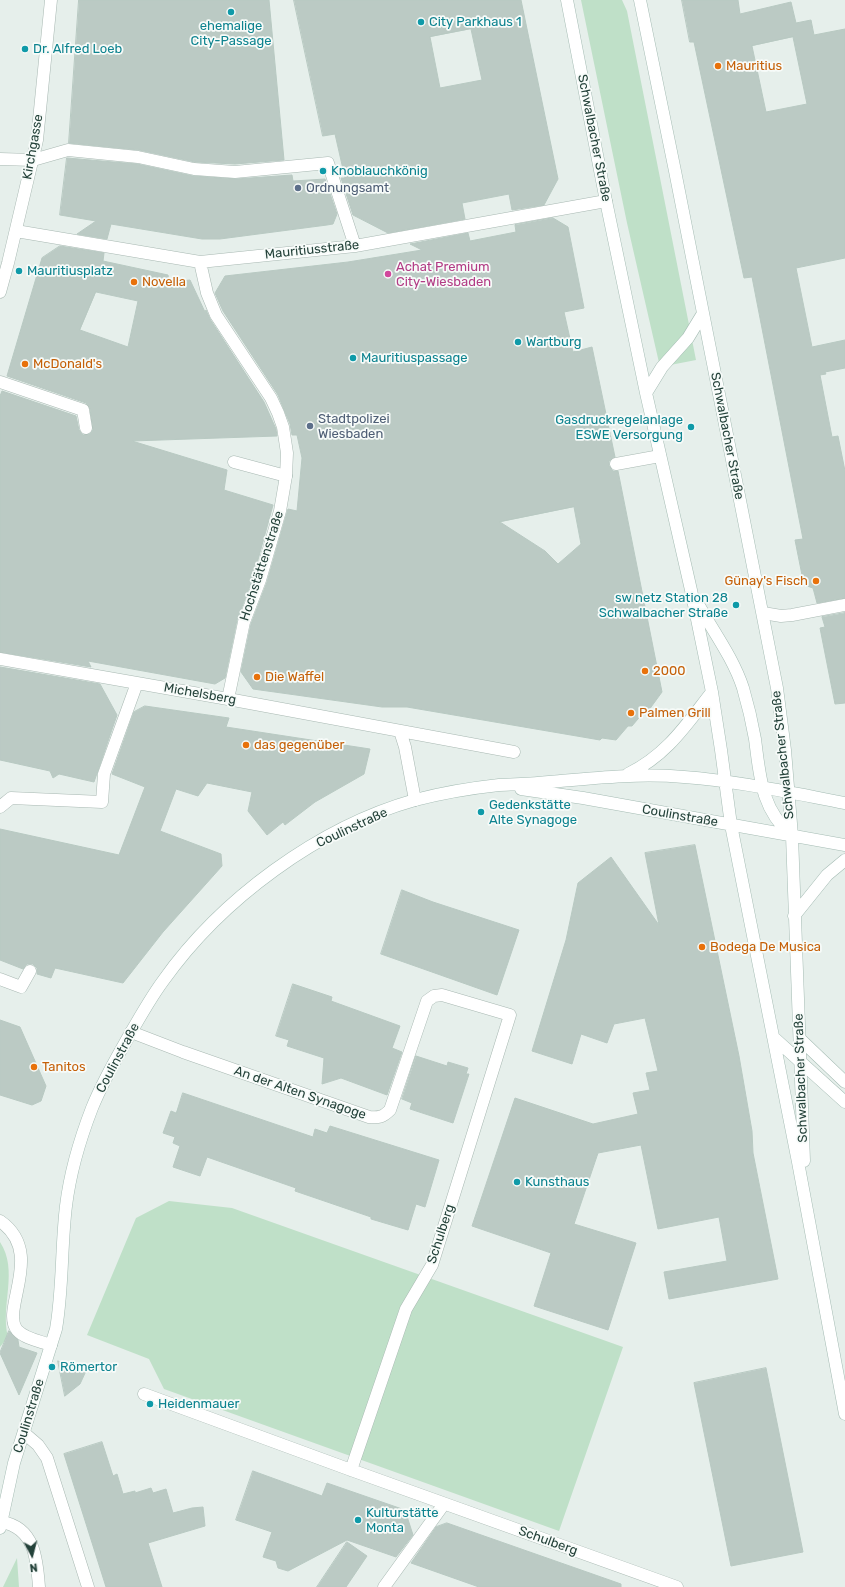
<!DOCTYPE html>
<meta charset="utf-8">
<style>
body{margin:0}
#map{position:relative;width:845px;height:1587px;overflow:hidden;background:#e6efeb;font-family:Rubik,sans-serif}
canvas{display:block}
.north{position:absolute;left:12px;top:1535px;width:40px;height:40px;-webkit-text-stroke:3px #f7fbf9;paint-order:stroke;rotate:173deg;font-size:11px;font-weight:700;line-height:16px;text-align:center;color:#24423a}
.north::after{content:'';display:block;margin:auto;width:14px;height:18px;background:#24423a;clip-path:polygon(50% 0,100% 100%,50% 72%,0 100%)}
</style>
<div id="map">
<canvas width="845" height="1587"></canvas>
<div class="north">N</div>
</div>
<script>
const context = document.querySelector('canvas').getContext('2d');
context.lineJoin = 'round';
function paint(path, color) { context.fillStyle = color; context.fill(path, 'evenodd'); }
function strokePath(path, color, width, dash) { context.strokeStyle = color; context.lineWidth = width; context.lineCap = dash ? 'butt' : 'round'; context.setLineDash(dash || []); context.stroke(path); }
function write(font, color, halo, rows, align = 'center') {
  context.font = font + ' Rubik,sans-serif'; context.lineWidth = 3.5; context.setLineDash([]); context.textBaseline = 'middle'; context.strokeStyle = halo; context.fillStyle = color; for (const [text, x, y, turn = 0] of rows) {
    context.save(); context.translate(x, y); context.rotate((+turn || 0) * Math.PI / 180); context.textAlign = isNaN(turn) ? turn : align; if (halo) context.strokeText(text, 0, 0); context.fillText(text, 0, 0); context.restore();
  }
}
const green = new Path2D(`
 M 581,0 L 622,0 L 627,11 L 696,360 L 660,367 L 627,223 Z
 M 169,1201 L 232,1208 L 623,1347 L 559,1531 L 164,1389 L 149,1359 L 87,1335 L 136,1218 Z
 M 0,1242 C 19,1271 0,1305 8,1337 L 0,1347 Z
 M 17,1558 L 19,1587 L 3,1587 Z`);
const building = new Path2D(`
 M 79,0 L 269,0 L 284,160 L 235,164 L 195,162 L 139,150 L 69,143 Z
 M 294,0 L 521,0 L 558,179 L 544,205 L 512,210 L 509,194 L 462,203 L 465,219 L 388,233 L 353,215 L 341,178 L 345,178 L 335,134 L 323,136 ZM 471,29 L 482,80 L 440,88 L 430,37 Z
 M 682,0 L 738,0 L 740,14 L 791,2 L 796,23 L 811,20 L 814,35 L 845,29 L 845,258 L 796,268 L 812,347 L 845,340 L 845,368 L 825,372 L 826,374 L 820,375 L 832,437 L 838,436 L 845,471 L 845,598 L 817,603 L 813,588 L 804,585 L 795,540 L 803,539 L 752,277 L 744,278 L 694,42 L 690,42 ZM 793,37 L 807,104 L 766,112 L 752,46 Z
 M 67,158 L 137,164 L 193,176 L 236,179 L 292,175 L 293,181 L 325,179 L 337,214 L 333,224 L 327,225 L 220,239 L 202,239 L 111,224 L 107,239 L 77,234 L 96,221 L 60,215 Z
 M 553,218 L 568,227 L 584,308 L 564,312 L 573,352 L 592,347 L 615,457 L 609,461 L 609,466 L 613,471 L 618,471 L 662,692 L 646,714 L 643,713 L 632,726 L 628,726 L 616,740 L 602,738 L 600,740 L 407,707 L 382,707 L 253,689 L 241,672 L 251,624 L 267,582 L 288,509 L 297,511 L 302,458 L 297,435 L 292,435 L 290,424 L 278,395 L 223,311 L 215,293 L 225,276 L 348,262 L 422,250 L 410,244 L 468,233 L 470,241 L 516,232 L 515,225 ZM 574,507 L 581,544 L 558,564 L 545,551 L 500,522 Z
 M 60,246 L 104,253 L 103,261 L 168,275 L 169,282 L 190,280 L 205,312 L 206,310 L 210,319 L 264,402 L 276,429 L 277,436 L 132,441 L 227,470 L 224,490 L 273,505 L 253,578 L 237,620 L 225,678 L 215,684 L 88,661 L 91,667 L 0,652 L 0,396 L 2,391 L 76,416 L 79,430 L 83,435 L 90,434 L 93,430 L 90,409 L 86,403 L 7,376 L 42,258 ZM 96,292 L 138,301 L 128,347 L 80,330 Z
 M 845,613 L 845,703 L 835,704 L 820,628 L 825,627 L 822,617 Z
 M 0,667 L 100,684 L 117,715 L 94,782 L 59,774 L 53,778 L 50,771 L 0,760 Z
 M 145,706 L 229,718 L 226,727 L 370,749 L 364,774 L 315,802 L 285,825 L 283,822 L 267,835 L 248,811 L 252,792 L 207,783 L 198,796 L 176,789 L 160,831 L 221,854 L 222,866 L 163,932 L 123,983 L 55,968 L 51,978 L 37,974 L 37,968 L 33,964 L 27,964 L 23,969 L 0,960 L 0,829 L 119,855 L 145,787 L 112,774 L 134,712 Z
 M 695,845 L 739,1056 L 752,1131 L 753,1153 L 778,1279 L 669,1299 L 664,1272 L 727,1261 L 719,1217 L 658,1229 L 641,1145 L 598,1153 L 574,1224 L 636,1243 L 608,1330 L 534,1306 L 551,1253 L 472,1226 L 515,1098 L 593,1124 L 638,1114 L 633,1093 L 650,1090 L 646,1073 L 658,1071 L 645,1018 L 614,1024 L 607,1043 L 581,1034 L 572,1064 L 532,1051 L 566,940 L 578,883 L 611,857 L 659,925 L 645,853 Z
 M 402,890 L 433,902 L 519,930 L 497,995 L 381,954 Z
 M 293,984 L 332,997 L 331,1001 L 400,1026 L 392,1048 L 402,1052 L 387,1095 L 341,1078 L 322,1084 L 324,1058 L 287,1046 L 289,1040 L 276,1036 Z
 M 0,1020 L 20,1027 L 46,1086 L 41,1101 L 32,1105 L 0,1095 Z
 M 416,1056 L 447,1066 L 448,1062 L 468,1068 L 466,1074 L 469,1074 L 453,1123 L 410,1109 L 412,1103 L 402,1099 Z
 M 183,1093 L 313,1137 L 315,1129 L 327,1133 L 330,1126 L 439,1160 L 425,1207 L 416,1204 L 408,1230 L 371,1219 L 371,1217 L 295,1191 L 296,1188 L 207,1157 L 200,1176 L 173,1167 L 180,1146 L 173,1143 L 175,1137 L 163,1133 L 171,1111 L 176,1113 Z
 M 9,1331 L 18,1340 L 19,1347 L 37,1353 L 19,1395 L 0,1353 Z
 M 58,1361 L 86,1371 L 80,1384 L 65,1396 Z
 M 766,1368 L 803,1552 L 731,1566 L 694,1383 Z
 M 102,1442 L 113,1476 L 117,1474 L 123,1494 L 135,1491 L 135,1493 L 151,1488 L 153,1493 L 166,1489 L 173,1513 L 192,1508 L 203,1507 L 205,1526 L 148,1543 L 162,1587 L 106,1587 L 64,1454 Z
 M 253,1471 L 322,1496 L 327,1483 L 405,1510 L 413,1535 L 396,1557 L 347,1540 L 288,1571 L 278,1568 L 276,1561 L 263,1557 L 272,1532 L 236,1520 Z
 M 447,1523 L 621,1584 L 621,1587 L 479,1587 L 411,1563 L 436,1527 Z
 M 347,1542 L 367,1556 L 346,1587 L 317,1587 Z`);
const lane = new Path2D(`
 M 234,462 L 286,476
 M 616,464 L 660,456
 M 0,1221 C 46,1253 0,1309 17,1330 C 25,1339 40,1341 51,1345`);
const street = new Path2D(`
 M 0,159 L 33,160 L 68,150 L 138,157 L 194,169 L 235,172 L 328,163 L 355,246
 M 16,231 L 200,262 L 355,246 L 606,201
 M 200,262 L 207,293 L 216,315 L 271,398 L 278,413 L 283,427 L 287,453 L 286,476 L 280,511 L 260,580 L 244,622 L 228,699
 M 0,292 L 8,263 L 37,140 L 51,0
 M 0,382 L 83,410 L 86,428
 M 763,613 L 781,616 L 792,615 L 845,605
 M 0,659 L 228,699 L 514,752
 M 400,731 L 405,747 L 415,800
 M 0,807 L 11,798 L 102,802 L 104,774 L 137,683
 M 0,979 L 21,987 L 30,971
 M 131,1032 L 183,1052 L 369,1117 C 379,1118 383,1117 390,1110 L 427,1001 L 434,996 L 442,995 L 510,1015 L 432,1265 L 406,1309 L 351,1470
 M 144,1394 L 351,1470 L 677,1587
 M 24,1433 L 38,1445 L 47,1458 L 88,1587
 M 2,1522 C 35,1528 37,1560 39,1587
 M 384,1587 L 444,1504`);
const secondary = new Path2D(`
 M 567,0 L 606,201 L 646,393 L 691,590 L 712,692 L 721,750 L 731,825 L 798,1162 L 845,1414
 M 640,0 L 675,171 L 777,688 L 785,750 L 792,836 L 804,1161
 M 646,393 L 662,367 L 688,338 L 702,315
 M 697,602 C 712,630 733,657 743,688 C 748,705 752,722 755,739 C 760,777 761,809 792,836
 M 628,774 C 667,755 686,725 712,692
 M 521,789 L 583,798 L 845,845
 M 794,916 L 827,875 L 845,860
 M 773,1037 L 845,1102
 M 800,1039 L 845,1082
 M 0,1528 L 14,1463 L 56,1329 C 63,1289 61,1247 66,1206 C 70,1173 80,1139 92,1108 C 101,1086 113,1064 125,1043 C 137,1022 149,1000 163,981 C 221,899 319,827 415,800 C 442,793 471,788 499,785 C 515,784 532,784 549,782 C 594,778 639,773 684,777 C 738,781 792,793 845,803`);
const markers = [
 [231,12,4,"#0f9aa8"],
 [421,22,4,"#0f9aa8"],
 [25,49,4,"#0f9aa8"],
 [718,66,4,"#e8710a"],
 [323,171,4,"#0f9aa8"],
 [298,188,4,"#5c6f8a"],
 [19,271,4,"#0f9aa8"],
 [388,274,4,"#d1479c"],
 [134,282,4,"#e8710a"],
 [518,342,4,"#0f9aa8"],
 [353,358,4,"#0f9aa8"],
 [25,364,4,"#e8710a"],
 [310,426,4,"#5c6f8a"],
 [691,427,4,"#0f9aa8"],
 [816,581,4,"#e8710a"],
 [736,605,4,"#0f9aa8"],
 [645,671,4,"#e8710a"],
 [257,677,4,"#e8710a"],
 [631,713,4,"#e8710a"],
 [246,745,4,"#e8710a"],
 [481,812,4,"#0f9aa8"],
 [702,947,4,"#e8710a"],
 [34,1067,4,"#e8710a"],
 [517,1182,4,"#0f9aa8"],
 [52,1367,4,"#0f9aa8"],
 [150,1404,4,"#0f9aa8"],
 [358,1520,4,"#0f9aa8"]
];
const cultureNames = [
 ["City Parkhaus 1",429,22],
 ["ehemalige",231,26,"center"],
 ["City-Passage",231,41,"center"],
 ["Dr. Alfred Loeb",33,49],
 ["Knoblauchkönig",331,171],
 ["Mauritiusplatz",27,271],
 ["Wartburg",526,342],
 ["Mauritiuspassage",361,358],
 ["Gasdruckregelanlage",683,420,"right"],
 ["ESWE Versorgung",683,435,"right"],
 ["sw netz Station 28",728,598,"right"],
 ["Schwalbacher Straße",728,613,"right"],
 ["Gedenkstätte",489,805],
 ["Alte Synagoge",489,820],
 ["Kunsthaus",525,1182],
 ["Römertor",60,1367],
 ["Heidenmauer",158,1404],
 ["Kulturstätte",366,1513],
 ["Monta",366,1528]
];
const foodNames = [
 ["Mauritius",726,66],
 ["Novella",142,282],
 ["McDonald's",33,364],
 ["Günay's Fisch",808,581,"right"],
 ["2000",653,671],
 ["Die Waffel",265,677],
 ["Palmen Grill",639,713],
 ["das gegenüber",254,745],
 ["Bodega De Musica",710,947],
 ["Tanitos",42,1067]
];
const streetNames = [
 ["Schwalbacher Straße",594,138,79],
 ["Kirchgasse",33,147,-80],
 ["Mauritiusstraße",312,250,-6],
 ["Schwalbacher Straße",727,436,79],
 ["Hochstättenstraße",262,566,-72],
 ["Michelsberg",200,694,10],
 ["Schwalbacher Straße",783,755,-96],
 ["Coulinstraße",680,816,10],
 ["Coulinstraße",352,828,-25],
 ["Coulinstraße",118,1058,-62],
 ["Schwalbacher Straße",801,1078,-92],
 ["An der Alten Synagoge",300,1093,19],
 ["Schulberg",441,1234,-72],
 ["Coulinstraße",29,1416,-73],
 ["Schulberg",548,1541,20]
];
const serviceNames = [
 ["Ordnungsamt",306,188],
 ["Stadtpolizei",318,419],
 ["Wiesbaden",318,434]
];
const hotelNames = [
 ["Achat Premium",396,267],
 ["City-Wiesbaden",396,282]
];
paint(green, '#bfe0c8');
paint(building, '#bbcac4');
strokePath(building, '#b8c9c2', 1);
strokePath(lane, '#a8b8b2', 13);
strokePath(street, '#a8b8b2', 13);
strokePath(secondary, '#a4bbb3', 13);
strokePath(lane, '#fff', 12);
strokePath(street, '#fff', 12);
strokePath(secondary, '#fff', 12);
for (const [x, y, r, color] of markers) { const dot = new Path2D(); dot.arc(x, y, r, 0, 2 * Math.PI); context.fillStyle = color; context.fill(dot); strokePath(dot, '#f7fbf9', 1.5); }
write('13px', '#0d838f', '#f7fbf9', cultureNames, 'left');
write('13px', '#c56008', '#f7fbf9', foodNames, 'left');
write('13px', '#24423a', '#f7fbf9', streetNames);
write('13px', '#4e5e75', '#f7fbf9', serviceNames, 'left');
write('13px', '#b23c85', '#f7fbf9', hotelNames, 'left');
</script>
